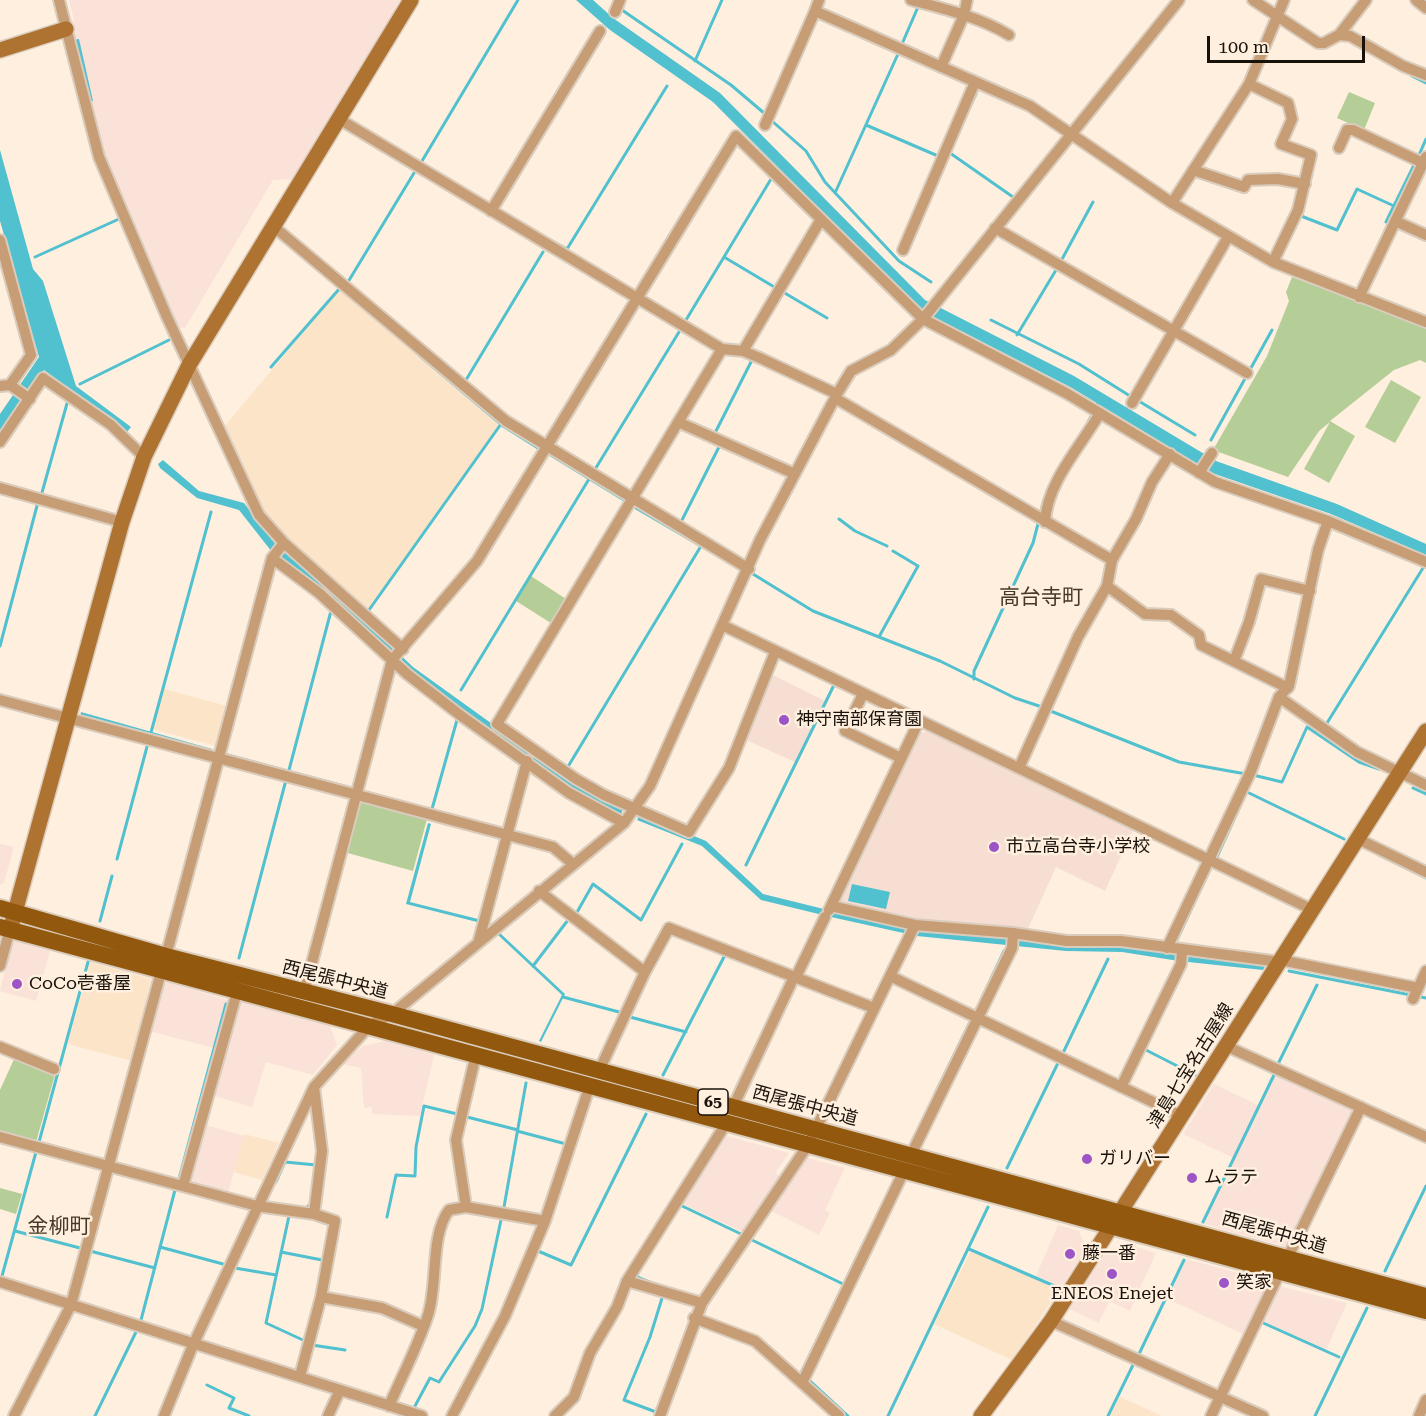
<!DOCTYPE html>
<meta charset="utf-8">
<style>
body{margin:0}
#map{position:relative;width:1426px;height:1416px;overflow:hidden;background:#ffefde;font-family:"Roboto Serif",serif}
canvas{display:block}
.scale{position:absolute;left:1207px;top:36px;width:158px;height:27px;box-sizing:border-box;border:3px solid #19120b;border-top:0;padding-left:8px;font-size:18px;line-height:21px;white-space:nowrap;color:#19120b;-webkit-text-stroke:4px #ffefde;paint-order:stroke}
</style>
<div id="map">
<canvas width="1426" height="1416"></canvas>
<div class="scale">100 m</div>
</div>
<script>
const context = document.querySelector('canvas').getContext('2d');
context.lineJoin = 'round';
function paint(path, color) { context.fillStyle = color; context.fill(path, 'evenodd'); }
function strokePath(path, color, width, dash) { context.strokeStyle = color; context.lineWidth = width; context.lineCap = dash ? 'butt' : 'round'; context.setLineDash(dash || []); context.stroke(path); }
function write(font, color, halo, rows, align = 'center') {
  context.font = font + ' "Roboto Serif","Noto Sans JP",serif'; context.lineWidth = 5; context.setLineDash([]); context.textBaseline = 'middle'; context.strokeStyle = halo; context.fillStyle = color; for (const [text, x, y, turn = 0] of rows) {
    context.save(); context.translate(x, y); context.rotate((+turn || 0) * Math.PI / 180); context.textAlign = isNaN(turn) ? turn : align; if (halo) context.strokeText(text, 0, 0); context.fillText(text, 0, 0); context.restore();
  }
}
const commercial = new Path2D(`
 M 69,0 L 400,0 L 295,179 L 273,180 L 185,328 L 176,327 L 101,152 L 70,22 L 74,20 Z
 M 0,844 L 14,847 L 4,883 L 0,885 Z
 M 15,941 L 50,951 L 36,1001 L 0,991 L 11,945 Z
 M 167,982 L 227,1000 L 214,1048 L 149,1031 L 161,986 Z
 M 242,1002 L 330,1026 L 337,1045 L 313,1075 L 266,1062 L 252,1107 L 211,1095 L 237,1004 Z
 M 385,1041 L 434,1055 L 420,1116 L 372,1114 L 372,1107 L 364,1108 L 361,1068 L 342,1064 L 363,1046 Z
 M 1276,1072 L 1352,1108 L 1354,1112 L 1287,1247 L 1204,1224 L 1234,1158 L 1183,1134 L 1214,1084 L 1260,1106 Z
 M 203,1124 L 244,1136 L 228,1193 L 191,1183 L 188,1177 Z
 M 727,1136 L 789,1153 L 775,1173 L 781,1177 L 743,1232 L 683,1204 Z
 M 808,1158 L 845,1168 L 825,1210 L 830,1213 L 819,1235 L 769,1210 L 803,1159 Z
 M 1058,1225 L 1079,1231 L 1085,1245 L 1079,1260 L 1061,1287 L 1036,1276 Z
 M 1126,1244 L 1156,1253 L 1130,1311 L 1109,1301 L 1099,1323 L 1069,1309 L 1107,1251 Z
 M 1186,1259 L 1268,1281 L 1270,1284 L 1245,1335 L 1168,1299 Z
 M 1279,1286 L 1347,1303 L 1326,1350 L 1262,1321 Z`);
const built = new Path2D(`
 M 339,290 L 499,425 L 367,611 L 267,519 L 223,428 Z
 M 164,689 L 227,706 L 216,746 L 153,729 Z
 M 90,962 L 151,979 L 132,1061 L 68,1044 Z
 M 244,1134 L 279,1143 L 262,1180 L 234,1172 Z
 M 971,1251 L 1059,1290 L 1012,1360 L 934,1324 Z
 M 1120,1397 L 1162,1416 L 1110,1416 Z`);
const education = new Path2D(`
 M 771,674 L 825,701 L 795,762 L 746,740 Z
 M 930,730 L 1134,828 L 1105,891 L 1056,867 L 1027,931 L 921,922 L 839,905 L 837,900 L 916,735 Z`);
const green = new Path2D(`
 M 1349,92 L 1375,103 L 1364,130 L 1337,118 Z
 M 1292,277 L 1426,328 L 1426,363 L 1420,360 L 1394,370 L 1330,421 L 1355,436 L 1329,483 L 1304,469 L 1330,422 L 1319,431 L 1288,477 L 1213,450 L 1267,356 L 1289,301 L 1286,292 Z
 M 1391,380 L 1421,397 L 1395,443 L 1365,427 Z
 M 531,576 L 569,601 L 554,625 L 516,601 Z
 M 362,802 L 427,819 L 413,871 L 344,852 L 357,807 Z
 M 15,1057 L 56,1071 L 36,1142 L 0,1132 L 0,1090 Z
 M 0,1188 L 22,1194 L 16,1214 L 0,1209 Z`);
const water = new Path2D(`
 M 576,0 L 593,0 L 613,18 L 720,93 L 925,300 L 1074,376 L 1216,461 L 1337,504 L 1426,544 L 1426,555 L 1331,514 L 1212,473 L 1072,388 L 920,310 L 713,102 L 610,30 Z
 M 79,39 L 93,101 L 89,102 L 74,40 Z
 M 0,150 L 33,269 L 43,281 L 76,386 L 131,427 L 127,432 L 44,370 L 0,434 L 0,414 L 39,357 L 0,221 Z
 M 163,460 L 199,491 L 244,503 L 276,545 L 323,581 L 413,667 L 573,782 L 624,807 L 621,814 L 570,788 L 409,672 L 272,552 L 239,510 L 197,498 L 160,468 L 158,464 Z
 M 81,712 L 212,749 L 211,753 L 80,717 Z
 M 226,753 L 353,787 L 352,791 L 225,757 Z
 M 640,814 L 706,841 L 763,894 L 836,912 L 1266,964 L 1263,970 L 1179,961 L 1122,952 L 1066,951 L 917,936 L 831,917 L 761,900 L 702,846 L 637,820 Z
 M 428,823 L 431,824 L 410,902 L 478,919 L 477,922 L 406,904 Z
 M 852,884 L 890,892 L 886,909 L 848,901 Z
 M 500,933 L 565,994 L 541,1042 L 539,1041 L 562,995 L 498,935 Z`);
const stream = new Path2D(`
 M 622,10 L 731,85 L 764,113
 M 902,44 L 918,7
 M 695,61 L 722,0
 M 1412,76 L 1426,83
 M 967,113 L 976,94
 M 772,121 L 806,151 L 825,182 L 899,261 L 931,282
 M 866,125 L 938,156
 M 950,153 L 1013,197
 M 1419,155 L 1426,139
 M 422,161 L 518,0
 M 835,193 L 898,54
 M 1301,216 L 1337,230 L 1357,189 L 1394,206
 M 1386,222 L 1414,165
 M 550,240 L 567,249 L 667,86
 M 35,257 L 119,219
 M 724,257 L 776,288
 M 1061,261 L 1093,202
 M 348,282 L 414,173
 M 783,292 L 827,318
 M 686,320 L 771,179
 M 991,320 L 1079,364 L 1130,396
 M 1017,335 L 1056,270
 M 419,355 L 503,426 L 538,448
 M 271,367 L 340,288
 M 466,380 L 543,252
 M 80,384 L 169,340
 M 1137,400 L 1195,435
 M 1084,430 L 1099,401
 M 715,433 L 751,362
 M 1211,440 L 1272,330
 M 549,454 L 624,500
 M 1064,459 L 1077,440
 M 594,471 L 679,332
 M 41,496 L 68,400
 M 636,508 L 701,546
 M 1040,514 L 1045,497
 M 839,519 L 855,531 L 887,546
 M 680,524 L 720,445
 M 753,574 L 813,611 L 940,661 L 1015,698 L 1042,707
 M 369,610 L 501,424
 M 880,635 L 918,566 L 893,551
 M 0,646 L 38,502
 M 974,679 L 974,671 L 1033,543 L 1039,520
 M 461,690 L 589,479
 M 1048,710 L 1179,762 L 1246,774
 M 1327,723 L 1423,568
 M 150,736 L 211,512
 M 569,765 L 701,546
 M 289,770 L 331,611
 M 1253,775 L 1282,782 L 1307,727 L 1359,762 L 1379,769
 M 1413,788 L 1426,794
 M 1247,792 L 1344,839
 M 432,809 L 457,720
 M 1379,855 L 1426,878
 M 1217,857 L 1246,793
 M 117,859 L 148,743
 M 746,865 L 834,685
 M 576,914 L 593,884 L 641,920 L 682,844
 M 100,921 L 112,876
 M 1175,944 L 1211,867
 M 239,958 L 286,780
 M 533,966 L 568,920
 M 1289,971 L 1426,998
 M 563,997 L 619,1012
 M 981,1000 L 1004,951
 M 630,1017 L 686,1032
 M 1144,1049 L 1195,1075
 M 1063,1053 L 1108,959
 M 1278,1064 L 1317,985
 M 663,1075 L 726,953
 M 935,1094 L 971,1020
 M 467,1117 L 518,1130
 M 517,1131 L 566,1144
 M 39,1142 L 88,962
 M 1007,1168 L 1058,1063
 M 179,1179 L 226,1004
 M 276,1182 L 285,1162 L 316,1165 L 315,1168
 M 680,1205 L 741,1234
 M 292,1206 L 306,1208 L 311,1204
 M 504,1207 L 526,1083
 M 289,1216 L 266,1323 L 305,1341
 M 387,1217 L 396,1175 L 415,1176 L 416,1147 L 424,1106 L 457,1114
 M 1203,1222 L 1274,1075
 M 15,1231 L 80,1248
 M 752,1240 L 843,1284
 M 160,1247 L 223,1264
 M 969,1249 L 1059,1288
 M 90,1251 L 155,1268
 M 538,1251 L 571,1265 L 646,1114
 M 281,1252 L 322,1260
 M 235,1268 L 276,1275
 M 1385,1271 L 1426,1186
 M 637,1273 L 637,1277 L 664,1288
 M 2,1276 L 36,1152
 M 141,1320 L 175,1190
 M 1261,1322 L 1339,1357
 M 312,1345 L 345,1350
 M 1139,1354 L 1184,1260
 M 801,1373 L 868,1234
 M 809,1380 L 848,1416
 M 207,1385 L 234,1398 L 229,1408 L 249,1416
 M 415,1406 L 430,1378 L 439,1382 L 475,1326 L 482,1309 L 501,1220
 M 656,1412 L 624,1400 L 650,1337 L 663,1295
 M 95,1416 L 136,1332
 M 888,1416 L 988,1207
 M 1108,1416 L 1134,1363
 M 1315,1416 L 1367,1308`);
const street = new Path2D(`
 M 59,0 L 99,157 L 167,317 L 259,515 L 284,543 L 403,649
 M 819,0 L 815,11 L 1030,106 L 1172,203 L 1273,262 L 1426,322
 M 911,0 C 945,9 979,17 1009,35
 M 1253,0 L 1318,43 L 1324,43 L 1339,35 L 1350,36 L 1403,66 L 1426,75
 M 1416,0 L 1426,8
 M 615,12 L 620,0
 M 1339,35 L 1366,0
 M 941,67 L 964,15 L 967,0
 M 1249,84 L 1288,103 L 1292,119 L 1281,144 L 1311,155 L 1298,210 L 1273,262
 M 339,119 L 722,349 L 743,351 L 760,358 L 837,394
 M 765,125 L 815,11
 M 1339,148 L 1347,130 L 1353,130 L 1423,163
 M 1193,170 L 1244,187 L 1248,180 L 1278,179 L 1305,184
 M 1172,203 L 1249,84 L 1284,0
 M 491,211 L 600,31
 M 1395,221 L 1426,235
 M 273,226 L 506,421 L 749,569
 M 995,228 L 1247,373
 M 0,240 L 31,355 L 10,385
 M 903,250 L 975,82
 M 1359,297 L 1426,157
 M 722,349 L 497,724 L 576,779 L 604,795 L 689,832 L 729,768 L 775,652
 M 743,351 L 820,221
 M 0,386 L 10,385 L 30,399
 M 835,398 L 1112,560
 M 1132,403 L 1228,237
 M 678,422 L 795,474
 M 0,442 L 43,378 L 111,425 L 144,457
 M 1199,473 L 1212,453
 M 0,488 L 122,522
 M 1045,522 C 1047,482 1081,446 1100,413
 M 272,558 L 319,593 L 407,674 L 460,715 L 569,793 L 624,823
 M 1107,586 L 1145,614 L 1171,615 L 1199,635 L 1201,645 L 1288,688
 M 722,625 L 1313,910
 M 1234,661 L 1249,622 L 1261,579 L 1310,591
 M 863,694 L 845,731 L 901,758
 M 1279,697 L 1357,752 L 1426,785
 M 0,700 L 553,847 L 573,864
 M 1019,768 L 1078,637 L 1107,586 L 1112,560 L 1136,519 L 1152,482 L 1170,454
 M 1358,839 L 1426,872
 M 539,891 L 645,972 L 599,1071
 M 831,906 L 915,925 L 1013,933 L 1067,941 L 1121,941 L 1280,962
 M 829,910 L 919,721
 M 479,940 L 527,761
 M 1167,948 L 1251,771 L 1279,697 L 1289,686 L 1318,550 L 1328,521
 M 166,956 L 272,558 L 284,543
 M 1281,960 L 1418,988
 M 0,966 L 10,929
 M 645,972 L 669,928 L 874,1008
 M 890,976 L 915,925
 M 796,977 L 825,917
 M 304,993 L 392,660 L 477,561 L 736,136 L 923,319 L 1066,393 L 1215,482 L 1328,521 L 1426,562
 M 1413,999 L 1426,971
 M 1226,1046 L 1426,1137
 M 0,1047 L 54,1069
 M 1121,1087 L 1181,964 L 1182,951
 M 733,1107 L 794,977
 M 0,1137 L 257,1206 L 314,1214 L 335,1221 L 321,1297 L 300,1376
 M 911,1155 L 1012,948 L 1013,933
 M 183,1186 L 237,992
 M 466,1207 L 456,1140 L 476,1054
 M 314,1214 L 322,1151 L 314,1087
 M 1288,1257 L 1361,1107
 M 627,1281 L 702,1303
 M 0,1282 L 422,1416
 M 321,1297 L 382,1308 L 423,1326
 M 694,1318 L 755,1341 L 839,1416
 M 1051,1321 L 1263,1416
 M 802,1383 L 904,1171
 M 389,1406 C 402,1376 418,1346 428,1315 C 438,1285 430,1235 449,1210 L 466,1207 L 545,1221
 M 14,1416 L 71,1305 L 161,972
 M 164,1416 L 193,1345 L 314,1087 L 370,1025 L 392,1014 L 624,823 L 650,786 L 760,540 L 837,394 L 851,371 L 891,350 L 923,319 L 1179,0
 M 328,1416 L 340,1390
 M 452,1416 L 505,1316 L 545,1221 L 590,1085
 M 555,1416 L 574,1397 L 590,1353 L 617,1307 L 627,1281 L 727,1122
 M 660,1416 L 702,1303 L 808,1145 L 890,976 L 1182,1116
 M 1211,1416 L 1280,1272
 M 1419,1416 L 1426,1400`);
const secondary = new Path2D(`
 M 0,50 L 66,29
 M 12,923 L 122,522 L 144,457 L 189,365 L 411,0
 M 981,1416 L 1051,1321 L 1426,731`);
const primary = new Path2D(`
 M 0,908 L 166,956 L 392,1014 L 1426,1296
 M 0,927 L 1426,1311`);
const markers = [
 [784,720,6,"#9d54c7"],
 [994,847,6,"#9d54c7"],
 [17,984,6,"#9d54c7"],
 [1087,1159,6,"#9d54c7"],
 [1192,1178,6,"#9d54c7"],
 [1070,1254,6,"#9d54c7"],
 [1112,1274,6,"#9d54c7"],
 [1224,1283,6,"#9d54c7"]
];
const shields = [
 [713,1102,30]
];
const shieldNames = [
 ["65",713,1102]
];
const poiNames = [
 ["神守南部保育園",796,720],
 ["市立高台寺小学校",1006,847],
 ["CoCo壱番屋",29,984],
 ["ガリバー",1099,1159],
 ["ムラテ",1204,1178],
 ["藤一番",1082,1254],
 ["笑家",1236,1283],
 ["ENEOS Enejet",1112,1294,"center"]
];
const streetNames = [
 ["西尾張中央道",335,980,14],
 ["津島七宝名古屋線",1191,1066,-58],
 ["西尾張中央道",805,1106,15],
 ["西尾張中央道",1274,1233,16]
];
const quarterNames = [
 ["高台寺町",1041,598],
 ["金柳町",59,1227]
];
paint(commercial, '#fbe2d8');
paint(built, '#fce4c8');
paint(education, '#f6dfd2');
paint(green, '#b5cd96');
paint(water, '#51c0cf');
strokePath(stream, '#51c0cf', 3);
strokePath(street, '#daccbc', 14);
strokePath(secondary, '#daccbc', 18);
strokePath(primary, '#daccbc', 20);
strokePath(street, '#c79d75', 10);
strokePath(secondary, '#ae7231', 15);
strokePath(primary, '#92580e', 16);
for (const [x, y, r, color] of markers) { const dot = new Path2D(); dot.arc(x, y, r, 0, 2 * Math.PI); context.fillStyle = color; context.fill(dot); strokePath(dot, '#ffefde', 2); }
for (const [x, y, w] of shields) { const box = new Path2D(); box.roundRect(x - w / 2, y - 13, w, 26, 4.5); context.fillStyle = '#ffefde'; context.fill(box); strokePath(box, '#19120b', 1.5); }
write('bold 16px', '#19120b', null, shieldNames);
write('18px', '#19120b', '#ffefde', poiNames, 'left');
write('18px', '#19120b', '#ffefde', streetNames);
write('21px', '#463826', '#ffefde', quarterNames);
</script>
